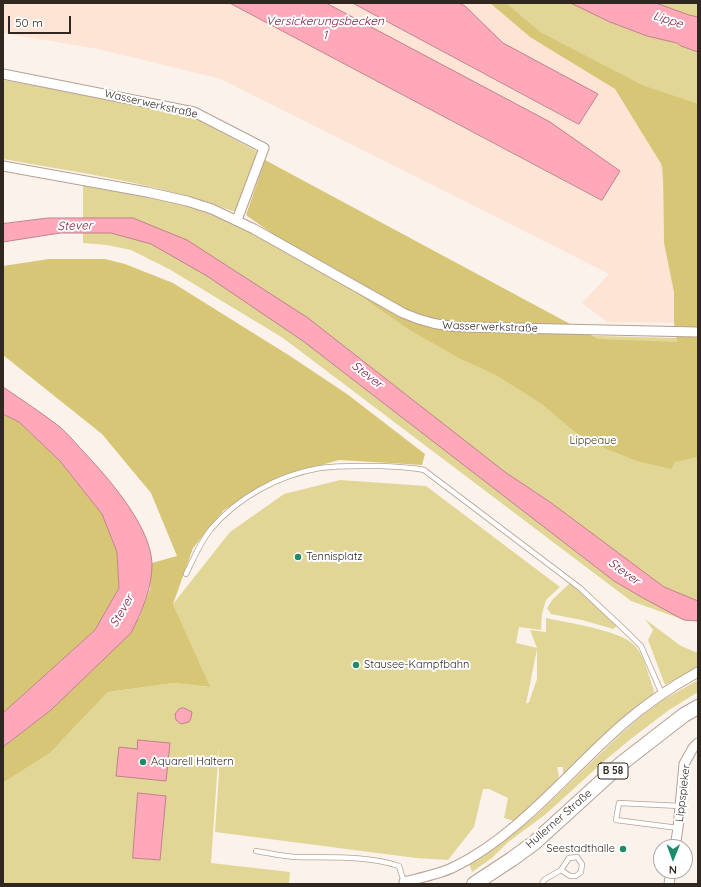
<!DOCTYPE html>
<meta charset="utf-8">
<style>
body{margin:0}
#map{position:relative;width:701px;height:887px;overflow:hidden;background:#fcf2ec;font-family:Quicksand,sans-serif}
canvas{display:block}
.frame{position:absolute;inset:0;border:4px solid #302721;pointer-events:none}
.north{position:absolute;left:653px;top:839px;width:40px;height:40px;box-sizing:border-box;background:#fff;border:1px solid #aca9a6;border-radius:50%;rotate:181deg;font-size:11px;font-weight:700;line-height:16px;text-align:center;color:#302721}
.north::after{content:'';display:block;margin:auto;width:14px;height:18px;background:#1e8c6c;clip-path:polygon(50% 0,100% 100%,50% 72%,0 100%)}
.scale{position:absolute;left:8px;top:16px;width:63px;height:18px;box-sizing:border-box;border:2px solid #302721;border-top:0;padding-left:5px;font-size:12px;line-height:14px;white-space:nowrap;color:#302721;-webkit-text-stroke:3px #fff;paint-order:stroke}
</style>
<div id="map">
<canvas width="701" height="887"></canvas>
<div class="frame"></div>
<div class="north">N</div>
<div class="scale">50 m</div>
</div>
<script>
const context = document.querySelector('canvas').getContext('2d');
context.lineJoin = 'round';
function paint(path, color) { context.fillStyle = color; context.fill(path, 'evenodd'); }
function strokePath(path, color, width, dash) { context.strokeStyle = color; context.lineWidth = width; context.lineCap = dash ? 'butt' : 'round'; context.setLineDash(dash || []); context.stroke(path); }
function write(font, color, halo, rows, align = 'center') {
  context.font = font + ' Quicksand,sans-serif'; context.lineWidth = 4; context.setLineDash([]); context.textBaseline = 'middle'; context.strokeStyle = halo; context.fillStyle = color; for (const [text, x, y, turn = 0] of rows) {
    context.save(); context.translate(x, y); context.rotate((+turn || 0) * Math.PI / 180); context.textAlign = isNaN(turn) ? turn : align; if (halo) context.strokeText(text, 0, 0); context.fillText(text, 0, 0); context.restore();
  }
}
const built = new Path2D(`
 M 3,3 L 490,3 L 530,36 L 615,89 L 663,167 L 664,243 L 675,291 L 677,323 L 607,322 L 582,303 L 609,274 L 221,79 L 98,49 L 3,33 Z`);
const green = new Path2D(`
 M 492,3 L 698,3 L 698,621 L 684,620 L 631,601 L 283,338 L 169,269 L 131,250 L 107,245 L 83,243 L 83,183 L 183,202 L 221,216 L 440,332 L 679,338 L 661,162 L 618,88 Z
 M 3,80 L 167,109 L 193,117 L 258,152 L 235,212 C 161,184 81,173 3,159 Z
 M 340,480 L 426,486 L 560,587 L 546,600 L 542,614 L 541,630 L 519,627 L 516,643 L 537,648 L 530,630 L 546,632 L 546,618 C 568,623 620,630 634,645 C 644,654 649,677 654,690 L 653,696 L 565,774 L 563,774 L 563,767 L 557,767 L 559,776 L 555,785 L 514,821 L 504,818 L 508,798 L 489,789 L 483,789 L 474,827 L 448,860 L 416,858 L 215,832 L 219,773 L 219,747 L 211,863 L 290,872 L 289,884 L 3,884 L 3,783 L 50,753 L 108,692 L 174,683 L 209,687 L 173,604 L 230,532 L 284,494 ZM 537,649 L 537,679 L 529,702 L 526,704 Z
 M 570,583 L 590,600 L 617,626 L 613,629 L 582,620 L 551,614 L 547,608 L 553,599 Z
 M 645,619 L 681,646 L 698,653 L 698,667 L 665,685 L 648,640 L 653,630 Z
 M 698,680 L 698,692 L 669,710 L 632,738 L 603,762 L 546,814 L 507,843 L 492,858 L 472,872 L 469,863 L 484,856 L 536,815 L 622,733 L 644,714 L 663,700 Z`);
const forest = new Path2D(`
 M 490,3 L 506,3 L 540,32 L 642,85 L 698,104 L 698,457 L 675,462 L 671,469 L 637,461 L 609,450 L 575,432 L 542,404 L 496,375 L 459,358 L 408,329 L 246,215 L 265,160 L 598,339 L 677,342 L 674,323 L 674,292 L 664,243 L 663,167 L 615,89 L 530,37 Z
 M 49,259 L 105,259 L 125,264 L 173,283 L 290,356 L 347,394 L 425,454 L 422,465 L 339,460 L 279,477 L 224,510 L 193,548 L 173,604 L 210,687 L 174,683 L 108,692 L 50,753 L 3,783 L 3,747 L 51,710 L 139,618 L 150,589 L 152,563 L 177,556 L 151,493 L 102,434 L 3,355 L 3,266 Z
 M 3,414 L 19,422 L 60,461 L 102,514 L 117,552 L 119,588 L 95,630 L 3,713 Z`);
const water = new Path2D(`
 M 230,3 L 326,3 L 550,122 L 620,171 L 602,200 Z
 M 353,3 L 459,3 L 465,6 L 503,43 L 598,94 L 579,124 Z
 M 571,3 L 656,3 L 689,15 L 698,17 L 698,52 L 681,46 L 677,43 L 647,36 L 610,22 Z
 M 48,218 L 133,218 L 187,240 L 308,318 L 505,472 L 550,502 L 664,587 L 698,601 L 698,621 L 684,620 L 643,598 L 614,581 L 303,341 L 207,276 L 151,244 L 111,233 L 60,233 L 3,242 L 3,224 Z
 M 3,387 C 22,400 42,413 60,427 C 67,433 73,440 79,447 C 105,474 151,525 152,564 C 152,589 142,611 131,633 L 51,710 L 3,747 L 3,713 L 95,630 L 119,588 L 117,552 L 102,514 L 60,461 L 19,422 L 3,414 Z
 M 184,708 L 192,712 L 191,718 L 189,722 L 181,724 L 176,720 L 175,714 L 179,709 Z
 M 138,740 L 170,743 L 166,781 L 116,776 L 119,747 L 137,749 Z
 M 138,793 L 166,796 L 160,860 L 133,858 Z`);
const lane = new Path2D(`
 M 186,574 C 194,558 199,544 211,529 C 238,497 279,475 320,468 C 340,465 361,466 381,466 C 396,467 409,467 424,470 L 580,588 L 629,634 L 641,646 L 662,694
 M 678,828 L 616,820 L 619,803 L 680,806
 M 256,851 C 269,853 282,856 295,857 C 330,858 366,855 399,866 L 404,882
 M 542,884 L 544,880 L 561,870 L 569,858 L 577,857 L 582,864 L 581,872 L 576,876 L 570,876 L 561,870`);
const street = new Path2D(`
 M 3,74 L 194,112 L 264,148 L 237,220
 M 3,166 L 147,192 L 187,201 L 212,209 L 254,229 L 403,313 C 423,322 443,327 466,327 L 698,332
 M 675,847 L 678,828 L 684,764 L 693,748 L 698,743
 M 404,884 L 404,882 C 419,878 440,874 454,867 C 518,836 569,771 623,724 C 646,704 671,687 698,672
 M 669,884 L 671,871`);
const primary = new Path2D(`
 M 474,884 L 512,859 L 534,843 L 622,763 L 684,715 L 698,707`);
const markers = [
 [298,557,4,"#1e8c6c"],
 [356,665,4,"#1e8c6c"],
 [143,762,4,"#1e8c6c"],
 [623,849,4,"#1e8c6c"]
];
const shields = [
 [613,771,30]
];
const shieldNames = [
 ["B 58",613,771]
];
const streetNames = [
 ["Wasserwerkstraße",151,104,13],
 ["Wasserwerkstraße",490,327,2],
 ["Lippspieker",683,793,-83],
 ["Hullerner Straße",559,819,-41]
];
const parkNames = [
 ["Lippeaue",593,441]
];
const poiNames = [
 ["Tennisplatz",306,557],
 ["Stausee-Kampfbahn",364,665],
 ["Aquarell Haltern",151,762],
 ["Seestadthalle",615,849,"right"]
];
const waterNames = [
 ["Lippe",668,20,18],
 ["Versickerungsbecken",325,21],
 ["1",325,35],
 ["Stever",75,226,-2],
 ["Stever",367,375,38],
 ["Stever",624,572,36],
 ["Stever",122,611,-60]
];
paint(built, '#fde4d5');
paint(green, '#e2d697');
paint(forest, '#d6c675');
paint(water, '#fea8b9');
strokePath(water, '#c0818b', 1);
strokePath(lane, '#b7a092', 6);
strokePath(street, '#b7a092', 11);
strokePath(primary, '#b7a092', 16);
strokePath(lane, '#fff', 4.5);
strokePath(street, '#fff', 9);
strokePath(primary, '#fff', 14);
for (const [x, y, r, color] of markers) { const dot = new Path2D(); dot.arc(x, y, r, 0, 2 * Math.PI); context.fillStyle = color; context.fill(dot); strokePath(dot, '#fff', 1.5); }
for (const [x, y, w] of shields) { const box = new Path2D(); box.roundRect(x - w / 2, y - 8, w, 16, 3); context.fillStyle = '#fff'; context.fill(box); strokePath(box, '#302721', 1); }
write('bold 10px', '#302721', null, shieldNames);
write('11px', '#302721', '#fff', streetNames);
write('11px', '#433c18', '#fff', parkNames);
write('11px', '#302721', '#fff', poiNames, 'left');
write('italic 12px', '#7a1738', '#fff', waterNames);
</script>
